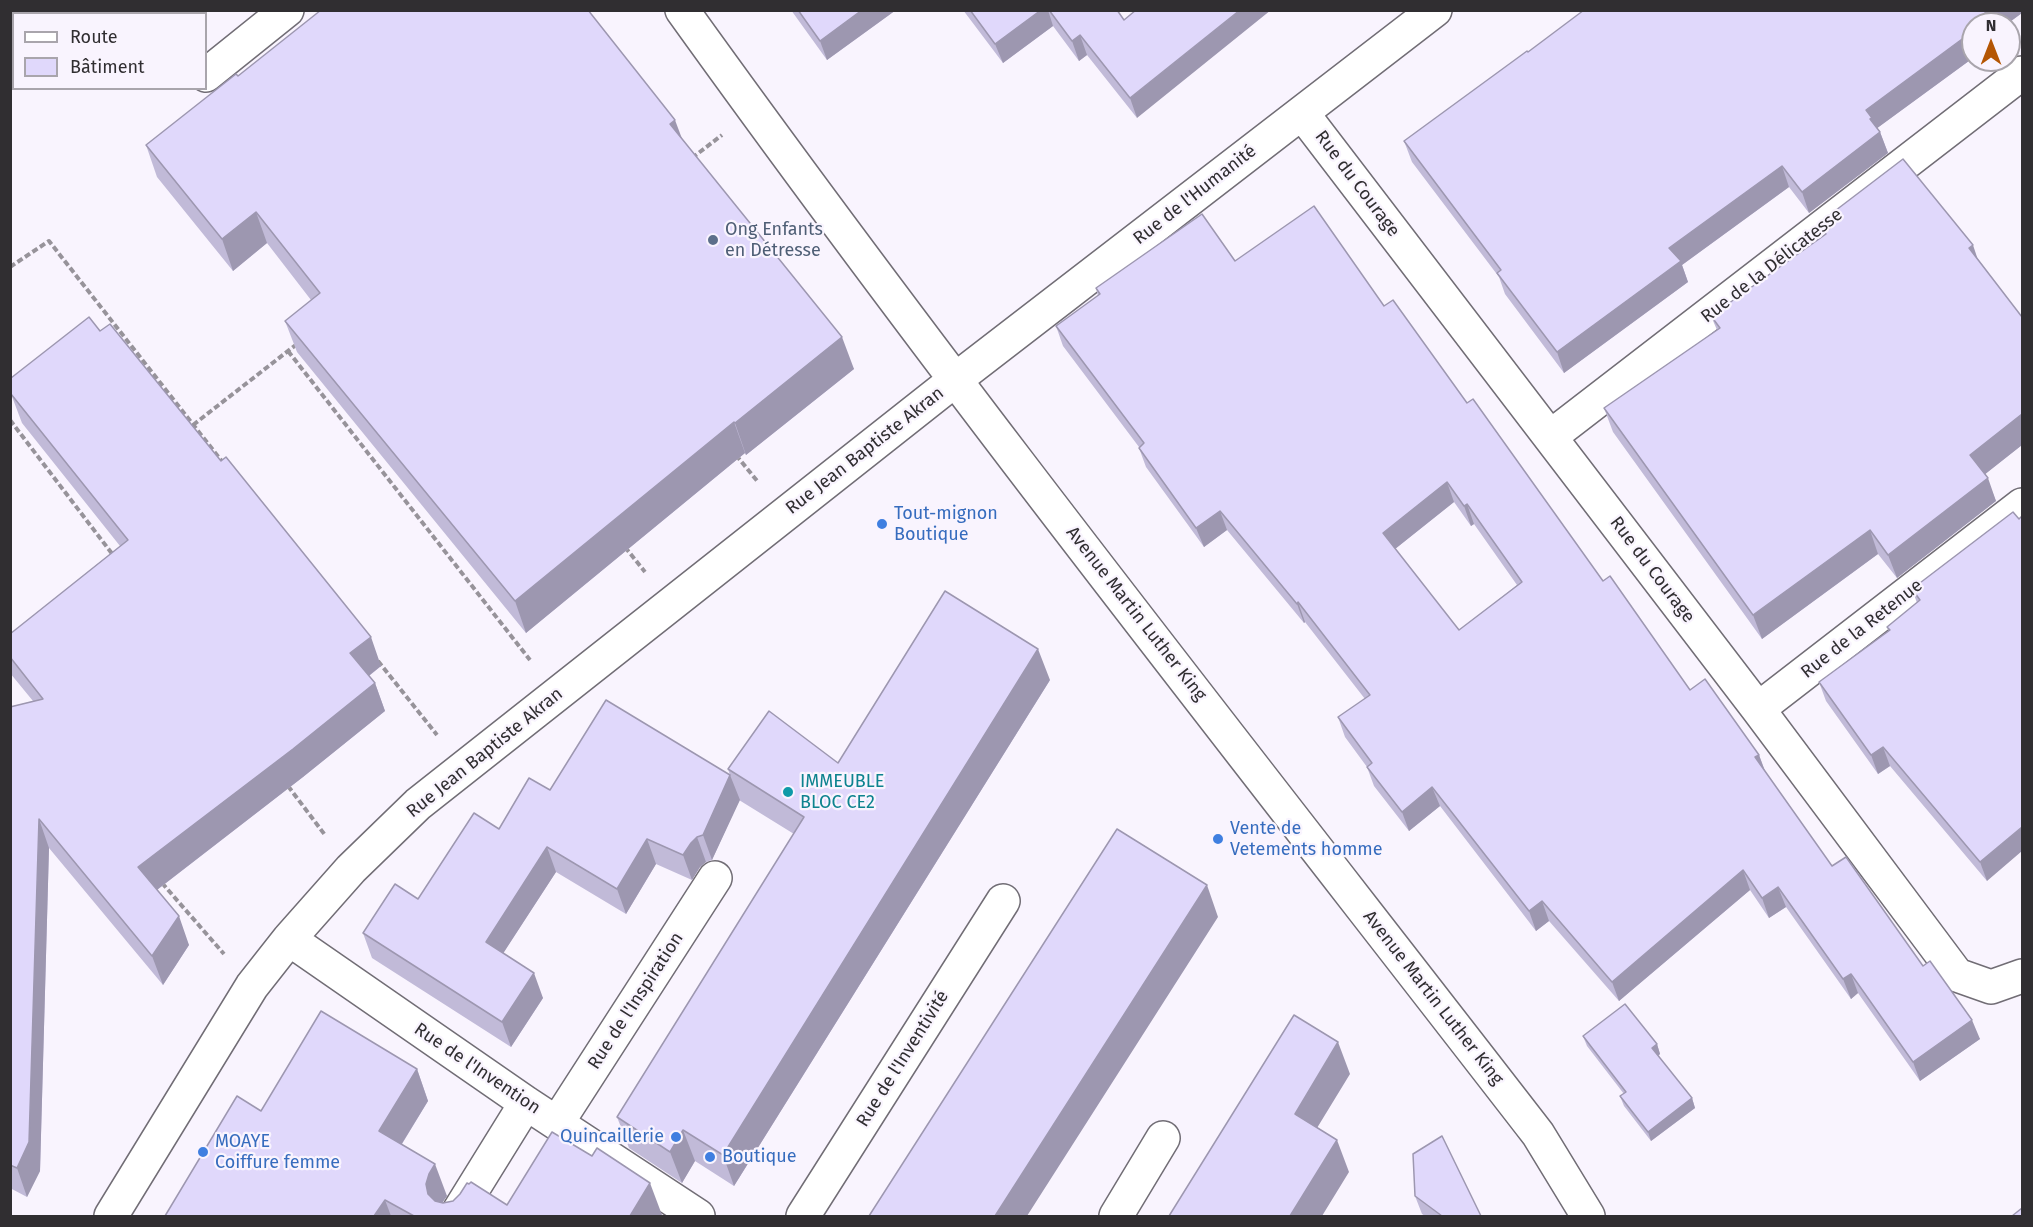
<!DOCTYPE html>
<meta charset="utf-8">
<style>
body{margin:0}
#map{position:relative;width:2033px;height:1227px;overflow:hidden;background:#f9f4fe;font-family:"Fira Sans",sans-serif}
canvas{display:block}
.frame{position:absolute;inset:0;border:12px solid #302e31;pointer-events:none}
.legend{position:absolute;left:12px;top:12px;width:195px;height:78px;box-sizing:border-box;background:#f9f4fe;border:2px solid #a9a5ac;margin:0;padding:8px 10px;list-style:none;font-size:18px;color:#302e31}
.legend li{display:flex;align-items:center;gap:12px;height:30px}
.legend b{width:30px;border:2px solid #a9a5ac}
.north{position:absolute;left:1961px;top:12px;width:60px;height:60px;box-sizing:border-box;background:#f9f4fe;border:2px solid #a9a5ac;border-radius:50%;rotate:0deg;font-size:16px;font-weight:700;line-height:24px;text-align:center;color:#302e31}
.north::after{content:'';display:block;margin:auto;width:21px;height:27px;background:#b45604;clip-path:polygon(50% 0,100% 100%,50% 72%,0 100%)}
</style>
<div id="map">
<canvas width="2033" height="1227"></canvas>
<div class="frame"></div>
<ul class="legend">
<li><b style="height:8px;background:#fff"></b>Route</li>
<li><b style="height:16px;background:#e0d8fb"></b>Bâtiment</li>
</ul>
<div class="north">N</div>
</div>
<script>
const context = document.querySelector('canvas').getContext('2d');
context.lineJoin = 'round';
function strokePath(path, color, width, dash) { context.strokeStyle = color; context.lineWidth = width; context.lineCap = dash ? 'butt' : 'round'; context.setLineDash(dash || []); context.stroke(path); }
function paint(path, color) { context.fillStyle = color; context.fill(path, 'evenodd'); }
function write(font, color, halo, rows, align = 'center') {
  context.font = font + ' "Fira Sans",sans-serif'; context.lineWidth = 4.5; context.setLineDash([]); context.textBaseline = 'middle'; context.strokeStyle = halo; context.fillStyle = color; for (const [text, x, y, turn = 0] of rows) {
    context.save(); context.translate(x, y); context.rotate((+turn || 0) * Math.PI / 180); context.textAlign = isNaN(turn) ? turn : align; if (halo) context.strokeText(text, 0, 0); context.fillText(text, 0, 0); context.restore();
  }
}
const path = new Path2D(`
 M 692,158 L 722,135
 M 10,267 L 49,241 L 224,464
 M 288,351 L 530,660
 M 10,420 L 113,555
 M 193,425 L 297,344
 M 736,455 L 758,482
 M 625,547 L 645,572
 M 378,661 L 437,735
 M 288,786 L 325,835
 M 162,883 L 224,954`);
const minor = new Path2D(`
 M 682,10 C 957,393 1250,762 1538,1134 L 1588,1216
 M 206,75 L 287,10
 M 1302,113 L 1758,709 L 1957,975 L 1991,987 L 2022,976
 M 1550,437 L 2022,73
 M 1758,709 L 2022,505
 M 289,939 L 526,1103 L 698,1216
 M 557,1123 L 715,878
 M 111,1216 L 252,986 L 289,939 L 351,869 L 418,804 L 955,380 L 1435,10
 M 456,1216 L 526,1103
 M 803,1216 L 1003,901
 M 1116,1216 L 1163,1138`);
const wall = new Path2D(`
 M 10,10 L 48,10 L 48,14 L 14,14 L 14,71 L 10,71 Z
 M 791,10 L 896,10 L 827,60 Z
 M 963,10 L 1117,10 L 1137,118 L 1087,55 L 1079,61 L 1053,26 L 1003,63 Z
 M 2022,10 L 2022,13 L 2007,24 L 1973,24 L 1973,58 L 1877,128 L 1880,132 L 1888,153 L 1809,213 L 1789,187 L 1682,265 L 1688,282 L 1564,373 L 1505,294 L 1499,277 L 1412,162 L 1404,141 L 1528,52 Z
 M 238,76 L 681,138 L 854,369 L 746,455 L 745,453 L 526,633 L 297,352 L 285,321 L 311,300 L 267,243 L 233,271 L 157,177 L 146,145 Z
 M 1823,220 L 1978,259 L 2022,317 L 2022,445 L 1985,474 L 1996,501 L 1897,578 L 1878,554 L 1762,639 L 1613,432 L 1604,408 L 1717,330 L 1711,316 L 1825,234 L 1825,232 L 1827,230 Z
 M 1235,261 L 1384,306 L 1467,403 L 1603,581 L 1690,690 L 1759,755 L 1765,771 L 1832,866 L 1923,966 L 1980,1039 L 1920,1081 L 1858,993 L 1851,999 L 1786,907 L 1769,918 L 1750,890 L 1619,1001 L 1549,921 L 1536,931 L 1440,806 L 1409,831 L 1374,786 L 1367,767 L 1345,737 L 1338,717 L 1365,699 L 1305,622 L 1304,623 L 1227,530 L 1204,547 L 1146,467 L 1139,448 L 1139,447 L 1063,346 L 1056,326 L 1098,296 L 1096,288 ZM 1454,502 L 1471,526 L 1474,524 L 1517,585 L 1459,630 L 1395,549 Z
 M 100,331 L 381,666 L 369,676 L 375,683 L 385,711 L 303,777 L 157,890 L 189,945 L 163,985 L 49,848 L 40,1171 L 27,1197 L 10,1188 L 10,707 L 33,701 L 10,673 L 10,634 L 120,546 L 22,423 L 11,394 Z
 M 2013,512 L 1987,881 L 1890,766 L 1878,774 L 1826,701 L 1819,682 L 1889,631 L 1887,627 L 1917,603 L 1912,589 Z
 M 1050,680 L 734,1186 L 695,1161 L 682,1183 L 629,1148 L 617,1117 L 794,834 L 739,800 L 712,860 L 706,862 L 700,867 L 692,880 L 656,864 L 626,914 L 556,872 L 503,953 L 543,998 L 511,1047 L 372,958 L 363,933 L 418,899 L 550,790 L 730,775 L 728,769 L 838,763 Z
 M 1583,1036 L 1657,1044 L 1660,1054 L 1658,1056 L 1692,1098 L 1695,1108 L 1651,1141 L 1624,1106 L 1620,1096 L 1624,1094 L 1587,1046 Z
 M 417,1069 L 428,1101 L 402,1144 L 447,1196 L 442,1203 L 507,1205 L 662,1215 L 661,1216 L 165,1216 L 261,1111 Z
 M 1415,1196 L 1481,1216 L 1425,1216 L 1422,1214 Z`);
const shadedWall = new Path2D(`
 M 862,10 L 896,10 L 827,60 L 820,41 Z
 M 1041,10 L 1048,10 L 1053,26 L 1003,63 L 995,44 Z
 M 1240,10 L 1271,10 L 1137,118 L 1130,98 Z
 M 1989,10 L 2022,10 L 2022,13 L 2007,24 L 1975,24 L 1974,21 Z
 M 1973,31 L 1973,58 L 1876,129 L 1880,132 L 1888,153 L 1809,213 L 1802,192 L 1866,110 Z
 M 1080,35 L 1087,55 L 1079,61 L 1072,41 Z
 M 675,120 L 687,152 L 670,124 Z
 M 1782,166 L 1789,187 L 1682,265 L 1688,282 L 1564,373 L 1557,352 L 1669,248 Z
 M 256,212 L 267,243 L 233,271 L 222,239 Z
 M 1973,245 L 1981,269 L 1969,248 Z
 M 842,337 L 854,369 L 746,455 L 735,423 Z
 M 2022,414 L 2022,445 L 1979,479 L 1970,455 Z
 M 734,422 L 745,453 L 526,633 L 515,601 Z
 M 1988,478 L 1996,501 L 1897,578 L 1888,555 Z
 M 1447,482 L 1454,502 L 1390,553 L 1383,533 Z
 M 1467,504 L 1474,524 L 1471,526 L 1464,506 Z
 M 1220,511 L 1227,530 L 1204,547 L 1196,528 Z
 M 1870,530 L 1878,554 L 1762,639 L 1753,615 Z
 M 1298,602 L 1305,622 L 1304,623 L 1297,604 Z
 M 371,637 L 381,666 L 361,682 L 350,653 Z
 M 1038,649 L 1050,680 L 734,1186 L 723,1155 Z
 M 375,683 L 385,711 L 303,777 L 149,896 L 138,867 Z
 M 1883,747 L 1890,766 L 1878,774 L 1871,755 Z
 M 1759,755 L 1766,774 L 1755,757 Z
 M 730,775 L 740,800 L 712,860 L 703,835 Z
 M 1432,787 L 1440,806 L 1409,831 L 1402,812 Z
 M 39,819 L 49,848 L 40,1171 L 27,1197 L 17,1168 Z
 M 2022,827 L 2022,851 L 1987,881 L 1980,862 Z
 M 697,837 L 706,862 L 700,867 L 692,880 L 683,855 L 691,843 Z
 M 647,839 L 656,864 L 626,914 L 617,889 Z
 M 547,847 L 556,872 L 495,966 L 486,942 Z
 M 1743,870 L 1750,890 L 1619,1001 L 1612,982 Z
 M 1207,885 L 1218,917 L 1027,1216 L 995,1216 Z
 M 1778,887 L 1786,907 L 1769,918 L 1762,898 Z
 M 1542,901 L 1549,921 L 1536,931 L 1529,911 Z
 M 179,916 L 189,945 L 163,985 L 152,956 Z
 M 534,973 L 543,998 L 511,1047 L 502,1022 Z
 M 1851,974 L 1858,993 L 1851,999 L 1843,979 Z
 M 1972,1020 L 1980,1039 L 1920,1081 L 1913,1062 Z
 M 1338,1042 L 1350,1074 L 1306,1146 L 1295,1114 Z
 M 1657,1044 L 1660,1054 L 1655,1058 L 1652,1048 Z
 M 417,1069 L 428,1101 L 390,1163 L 379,1131 Z
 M 1692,1098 L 1695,1108 L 1651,1141 L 1648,1132 Z
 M 683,1130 L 695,1161 L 682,1183 L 670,1152 Z
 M 1337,1140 L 1349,1172 L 1322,1216 L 1290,1216 Z
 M 435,1164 L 447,1196 L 440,1206 L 428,1194 L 426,1184 L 429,1174 Z
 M 650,1183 L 662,1215 L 661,1216 L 630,1216 Z
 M 385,1200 L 391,1216 L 374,1216 Z`);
const building = new Path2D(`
 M 10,10 L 44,10 L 44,14 L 14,14 L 14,55 L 10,55 Z
 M 321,10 L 588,10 L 675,120 L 670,124 L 842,337 L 735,423 L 734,422 L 515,601 L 285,321 L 320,293 L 256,212 L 222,239 L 146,145 L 236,74 L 238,76 Z
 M 798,10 L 862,10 L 820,41 Z
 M 970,10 L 1041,10 L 995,44 Z
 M 1049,10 L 1117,10 L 1124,20 L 1136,10 L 1240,10 L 1130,98 L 1080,35 L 1072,41 Z
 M 1584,10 L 1989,10 L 1974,21 L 1977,24 L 1973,24 L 1973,31 L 1866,110 L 1872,118 L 1870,119 L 1880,132 L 1802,192 L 1782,166 L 1669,248 L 1681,261 L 1557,352 L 1497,273 L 1501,270 L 1404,141 L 1527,51 L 1528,52 Z
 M 1903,159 L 1973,245 L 1969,248 L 2022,317 L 2022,414 L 1970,455 L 1988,478 L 1888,555 L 1870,530 L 1753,615 L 1604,408 L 1720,328 L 1711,316 L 1826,234 L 1825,232 L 1830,228 L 1823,220 Z
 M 1314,206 L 1384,306 L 1393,300 L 1467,403 L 1473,399 L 1603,581 L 1610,576 L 1690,690 L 1705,679 L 1759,755 L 1755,757 L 1832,866 L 1846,857 L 1923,966 L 1930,961 L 1972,1020 L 1913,1062 L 1851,974 L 1843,979 L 1778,887 L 1762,898 L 1743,870 L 1612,982 L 1542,901 L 1529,911 L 1432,787 L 1402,812 L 1367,767 L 1372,763 L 1338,717 L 1370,695 L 1298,602 L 1297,604 L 1220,511 L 1196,528 L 1139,448 L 1144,443 L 1056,326 L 1100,294 L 1096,288 L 1202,214 L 1235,261 ZM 1447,482 L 1464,506 L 1467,504 L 1522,582 L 1459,630 L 1383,533 Z
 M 89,317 L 100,331 L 110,324 L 221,461 L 226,457 L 371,637 L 350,653 L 375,683 L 293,749 L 138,867 L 179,916 L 152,956 L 39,819 L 29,1142 L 17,1168 L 10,1165 L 10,707 L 43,699 L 10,657 L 10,634 L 128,540 L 11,394 L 11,378 Z
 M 2013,512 L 2019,519 L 2022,516 L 2022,827 L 1980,862 L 1883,747 L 1871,755 L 1819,682 L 1890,630 L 1887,627 L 1920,600 L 1912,589 Z
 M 945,591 L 1038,649 L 723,1155 L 683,1130 L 670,1152 L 617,1117 L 804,817 L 728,769 L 769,711 L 838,763 Z
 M 606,700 L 730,775 L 703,835 L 697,837 L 691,843 L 683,855 L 647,839 L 617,889 L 547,847 L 486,942 L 534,973 L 502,1022 L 363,933 L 395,884 L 418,899 L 474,813 L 499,829 L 529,778 L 550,790 Z
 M 1117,829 L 1207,885 L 995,1216 L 869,1216 Z
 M 1625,1004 L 1657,1044 L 1652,1048 L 1692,1098 L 1648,1132 L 1620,1096 L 1626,1092 L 1583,1036 Z
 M 321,1011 L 417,1069 L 379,1131 L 435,1164 L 429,1174 L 426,1184 L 428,1194 L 435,1201 L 443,1203 L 453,1201 L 460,1194 L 467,1183 L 469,1184 L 471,1182 L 507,1205 L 552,1132 L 592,1156 L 597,1148 L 650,1183 L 630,1216 L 414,1216 L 385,1200 L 374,1216 L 165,1216 L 237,1096 L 261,1111 Z
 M 1294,1015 L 1338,1042 L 1295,1114 L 1337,1140 L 1290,1216 L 1169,1216 Z
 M 1442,1136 L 1481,1216 L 1442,1216 L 1415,1196 L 1413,1154 Z
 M 2022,1208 L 2022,1216 L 2012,1216 Z`);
const markers = [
 [713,240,6,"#5c6f8a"],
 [882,524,6,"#3f7fe0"],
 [788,792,6,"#0f9aa8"],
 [1218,839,6,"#3f7fe0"],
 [676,1137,6,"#3f7fe0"],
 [203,1152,6,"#3f7fe0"],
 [710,1157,6,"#3f7fe0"]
];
const streetNames = [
 ["Rue du Courage",1357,184,53],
 ["Rue de l'Humanité",1195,195,-38],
 ["Rue de la Délicatesse",1772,266,-38],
 ["Rue Jean Baptiste Akran",865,451,-38],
 ["Rue du Courage",1652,570,53],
 ["Avenue Martin Luther King",1136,614,52],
 ["Rue de la Retenue",1862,629,-38],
 ["Rue Jean Baptiste Akran",485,753,-39],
 ["Avenue Martin Luther King",1433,998,52],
 ["Rue de l'Inspiration",636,1001,-57],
 ["Rue de l'Inventivité",903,1059,-58],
 ["Rue de l'Invention",477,1069,34]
];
const serviceNames = [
 ["Ong Enfants",725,230],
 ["en Détresse",725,251]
];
const shopNames = [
 ["Tout-mignon",894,514],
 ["Boutique",894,535],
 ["Vente de",1230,829],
 ["Vetements homme",1230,850],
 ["Quincaillerie",664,1137,"right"],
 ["MOAYE",215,1142],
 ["Coiffure femme",215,1163],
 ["Boutique",722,1157]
];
const cultureNames = [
 ["IMMEUBLE",800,782],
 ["BLOC CE2",800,803]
];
strokePath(minor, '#716d75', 36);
strokePath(path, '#97939a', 4, [6, 3]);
strokePath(minor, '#fff', 33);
paint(wall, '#c1bad8');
paint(shadedWall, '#9d97b0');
paint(building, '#e0d8fb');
strokePath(building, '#9d97b0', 1.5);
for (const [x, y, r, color] of markers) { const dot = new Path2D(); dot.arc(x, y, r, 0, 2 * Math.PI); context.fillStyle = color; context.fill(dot); strokePath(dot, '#f9f4fe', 2); }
write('18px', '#302e31', '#f9f4fe', streetNames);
write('18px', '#4e5e75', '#f9f4fe', serviceNames, 'left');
write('18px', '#366cbe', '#f9f4fe', shopNames, 'left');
write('18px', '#0d838f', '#f9f4fe', cultureNames, 'left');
</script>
